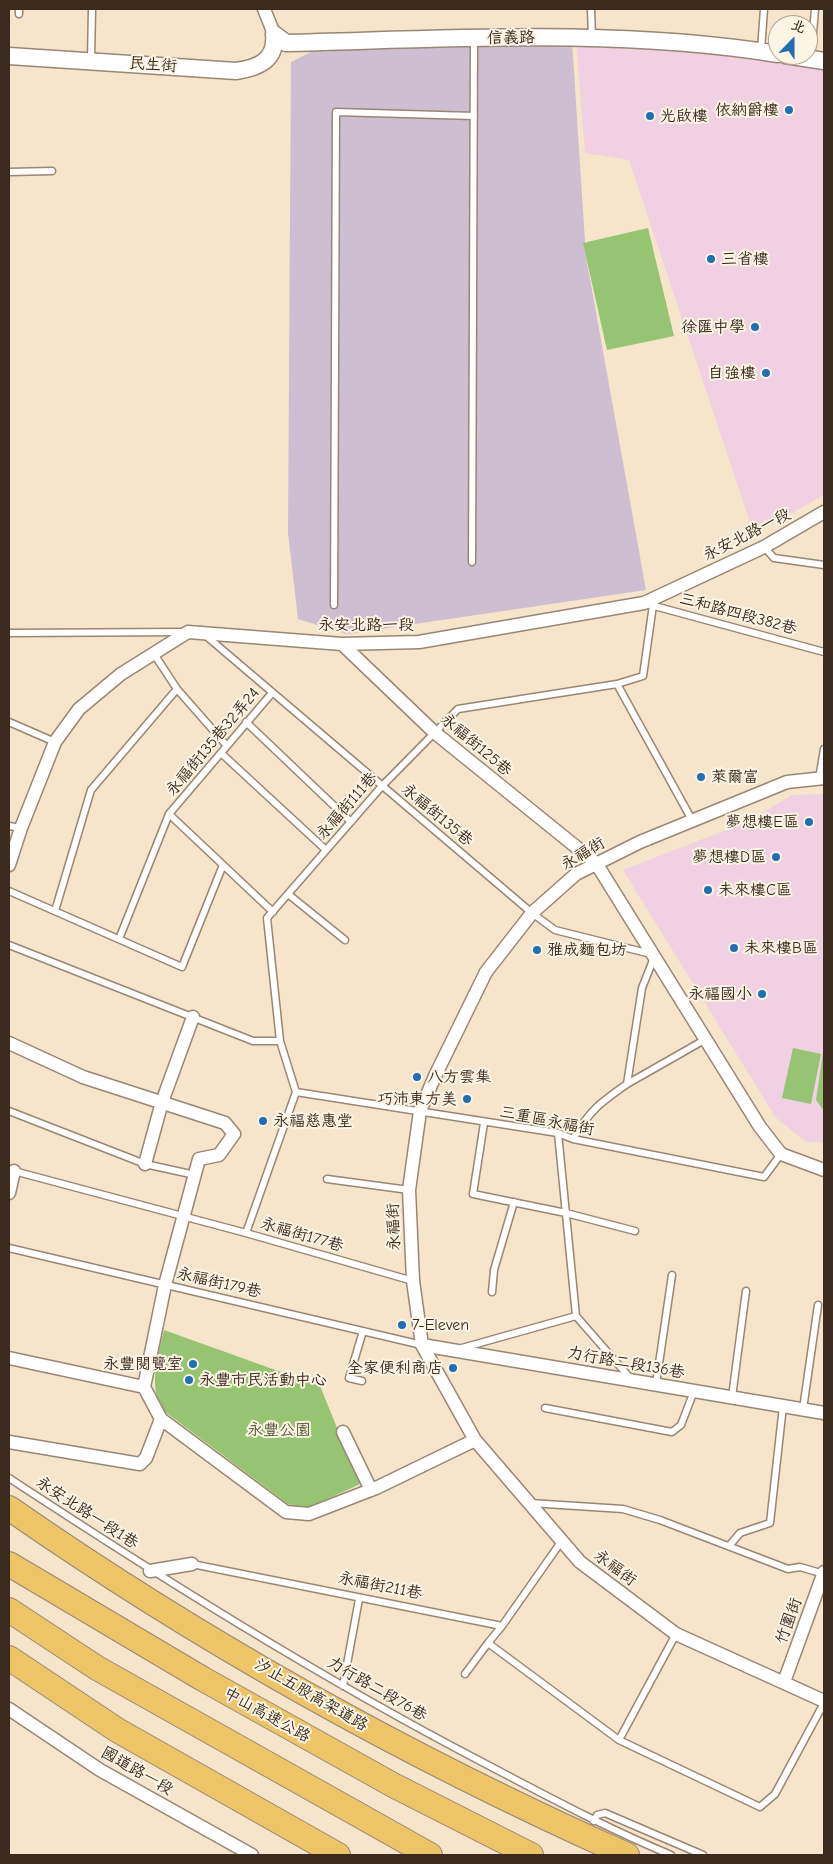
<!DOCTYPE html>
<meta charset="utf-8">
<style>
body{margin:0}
#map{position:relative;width:833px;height:1864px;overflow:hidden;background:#f6e4cb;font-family:"Comic Neue","LXGW WenKai TC",sans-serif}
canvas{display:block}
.frame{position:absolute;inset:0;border:10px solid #3b2a1e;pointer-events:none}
.north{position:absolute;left:768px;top:15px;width:50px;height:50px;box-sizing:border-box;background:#fcf5e5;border:1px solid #afa495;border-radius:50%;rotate:22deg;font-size:14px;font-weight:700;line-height:20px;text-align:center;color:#3b2a1e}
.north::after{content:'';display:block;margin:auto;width:18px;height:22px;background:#1f6fb2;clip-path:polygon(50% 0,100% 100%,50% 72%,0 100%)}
</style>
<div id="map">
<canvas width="833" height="1864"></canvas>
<div class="frame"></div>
<div class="north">北</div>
</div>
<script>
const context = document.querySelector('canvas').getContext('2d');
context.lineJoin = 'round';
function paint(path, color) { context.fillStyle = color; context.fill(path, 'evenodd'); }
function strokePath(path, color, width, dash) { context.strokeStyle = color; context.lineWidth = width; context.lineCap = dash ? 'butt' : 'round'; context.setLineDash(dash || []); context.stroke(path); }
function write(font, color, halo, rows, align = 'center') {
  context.font = font + ' "Comic Neue","LXGW WenKai TC",sans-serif'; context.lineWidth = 4; context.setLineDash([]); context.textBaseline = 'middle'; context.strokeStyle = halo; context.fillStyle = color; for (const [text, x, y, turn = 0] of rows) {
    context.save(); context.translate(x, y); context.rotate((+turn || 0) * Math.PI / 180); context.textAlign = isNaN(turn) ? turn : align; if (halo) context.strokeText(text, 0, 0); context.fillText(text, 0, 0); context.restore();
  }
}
const built = new Path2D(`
 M 576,40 L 758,57 L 824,66 L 824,495 L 754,534 L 629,160 L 585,153 Z
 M 824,794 L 824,1143 L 805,1141 L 776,1118 L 623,870 L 747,822 L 792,795 Z`);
const industrial = new Path2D(`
 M 572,41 L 586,257 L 646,590 L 347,634 L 298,619 L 288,533 L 291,62 L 311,52 Z`);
const green = new Path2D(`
 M 648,228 L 674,336 L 607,350 L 583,243 Z
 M 824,1046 L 824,1111 L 816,1100 Z
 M 793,1048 L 821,1054 L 811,1104 L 782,1098 Z
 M 164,1330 L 320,1386 L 360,1484 L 306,1509 L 288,1504 L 160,1408 C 150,1381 157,1358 164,1330 Z`);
const service = new Path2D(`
 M 19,9 L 19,14
 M 591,9 L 592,37
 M 761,50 L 764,9
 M 811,57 L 815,9
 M 91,60 L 92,9
 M 9,172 L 52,171
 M 764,547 L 774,558 L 824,565
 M 472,562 L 474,39
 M 647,604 L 824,652
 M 334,605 L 336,112 L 474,116
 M 9,633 L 184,632
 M 205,635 L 532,913 L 555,930 L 655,955 L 642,988 L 627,1084 C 601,1102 589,1111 573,1139
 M 154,654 L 177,689 L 227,746
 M 617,684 L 643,676 L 653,605
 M 272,693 L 169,814 L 273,912
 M 9,722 L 55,742
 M 246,722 L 351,822
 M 221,753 L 326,850
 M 819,779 L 824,749
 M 9,826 L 21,828
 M 9,891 L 182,967 L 223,865
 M 288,894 L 345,940
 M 55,911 L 91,790 L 177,689
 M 119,939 L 169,814
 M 9,945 L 253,1041 L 280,1041
 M 627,1084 L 706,1039
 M 296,1092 L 558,1133 L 573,1139 L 764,1177 L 781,1154
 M 9,1111 L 145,1164 L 195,1175
 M 484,1123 L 473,1194 L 566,1213 L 635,1231
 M 14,1171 L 246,1233 L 413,1281
 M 327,1179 L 409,1190
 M 246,1233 L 296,1092 L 280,1041 L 267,918 L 382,786 L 458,709 L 617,684 L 692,820
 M 9,1248 L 422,1345
 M 492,1292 L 494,1270 L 514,1202
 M 576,1316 L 631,1379
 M 462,1348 L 576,1316 L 558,1133
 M 362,1381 L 349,1378 L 363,1331
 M 656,1384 L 672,1275
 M 732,1397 L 746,1291
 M 545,1408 L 672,1432 L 681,1425 L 694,1391
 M 803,1409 L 818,1305
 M 9,1478 C 163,1579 319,1677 482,1762 C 545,1795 606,1828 671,1855
 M 530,1503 L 623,1509 L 660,1520 L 788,1569 L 800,1567 L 824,1574
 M 729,1546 L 740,1533 L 770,1523 L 783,1406
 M 192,1564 L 502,1626 L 561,1542
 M 502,1626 L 488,1643 L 619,1740 L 760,1807 L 775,1794 L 824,1703
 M 465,1674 L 488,1643
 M 343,1686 L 359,1599
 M 619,1740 L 676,1634
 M 594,1821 L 597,1815 L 605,1813 L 703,1855`);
const minor = new Path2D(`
 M 264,9 L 274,34
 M 342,644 L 434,732 L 596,863 L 760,1127 L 781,1154 L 824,1170
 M 824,778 L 787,782 L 640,842 L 576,874 L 532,913 L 486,972 L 435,1076 L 420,1111 L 409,1190 L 413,1281 L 422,1345 L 475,1440 L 580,1562 L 676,1634 L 824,1701
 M 9,865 L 21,828 L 55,742 L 79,709 L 121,674 L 188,632 L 342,644 L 419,642 L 644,603 L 764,547 L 824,512
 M 9,1043 L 83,1077 L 225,1123 L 234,1134 L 219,1155 L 199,1159 L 165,1285 L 144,1387 L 161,1419 L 286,1512 L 309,1514 L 376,1488 L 475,1440
 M 145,1164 L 162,1102 L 193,1017
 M 9,1193 L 14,1171
 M 422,1345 L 824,1413
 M 9,1358 L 144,1387
 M 343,1432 L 371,1490
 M 9,1442 L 140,1464 L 146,1458 L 161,1419
 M 150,1571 L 192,1564
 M 784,1682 L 824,1572
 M 9,1709 L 100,1770 L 252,1855`);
const tertiary = new Path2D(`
 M 274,34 L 286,43 C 450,39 615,28 778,54
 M 785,55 L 824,61
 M 9,56 L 236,71 C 257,68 277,61 274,34`);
const motorway = new Path2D(`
 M 9,1508 C 203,1643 412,1759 627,1855
 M 9,1564 L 203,1679 L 393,1785 L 531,1855
 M 9,1610 L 97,1668 L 430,1855
 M 9,1658 L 117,1730 L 338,1855`);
const markers = [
 [789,110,5,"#1f6fb2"],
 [650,116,5,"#1f6fb2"],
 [711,259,5,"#1f6fb2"],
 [755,327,5,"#1f6fb2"],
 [766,373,5,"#1f6fb2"],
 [701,777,5,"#1f6fb2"],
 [809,822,5,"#1f6fb2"],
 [776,857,5,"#1f6fb2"],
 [708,890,5,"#1f6fb2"],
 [734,948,5,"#1f6fb2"],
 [537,950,5,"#1f6fb2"],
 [762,994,5,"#1f6fb2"],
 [417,1077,5,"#1f6fb2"],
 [467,1099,5,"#1f6fb2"],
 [263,1121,5,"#1f6fb2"],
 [402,1325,5,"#1f6fb2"],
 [193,1364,5,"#1f6fb2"],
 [453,1368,5,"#1f6fb2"],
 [189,1380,5,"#1f6fb2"]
];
const streetNames = [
 ["信義路",511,38,-1],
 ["民生街",153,65,4],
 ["永安北路一段",747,535,-27],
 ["三和路四段382巷",738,614,15],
 ["永安北路一段",366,625],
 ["永福街135巷32弄24",213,742,-50],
 ["永福街125巷",476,745,40],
 ["永福街111巷",347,806,-49],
 ["永福街135巷",437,815,40],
 ["永福街",583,854,-31],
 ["三重區永福街",547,1121,11],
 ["永福街",394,1227,-92],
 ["永福街177巷",302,1235,16],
 ["永福街179巷",219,1283,13],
 ["力行路二段136巷",626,1363,10],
 ["永安北路一段1巷",87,1513,33],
 ["永福街",615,1568,37],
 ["永福街211巷",380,1586,11],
 ["竹圍街",789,1621,-70],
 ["力行路二段76巷",377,1689,30],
 ["汐止五股高架道路",311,1695,30],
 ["中山高速公路",267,1715,29],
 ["國道路一段",137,1771,30]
];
const poiNames = [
 ["依納爵樓",779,110,"right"],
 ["光啟樓",660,116],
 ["三省樓",721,259],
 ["徐匯中學",745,327,"right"],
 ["自強樓",756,373,"right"],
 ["萊爾富",711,777],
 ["夢想樓E區",799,822,"right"],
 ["夢想樓D區",766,857,"right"],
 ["未來樓C區",718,890],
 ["未來樓B區",744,948],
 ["雅成麵包坊",547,950],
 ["永福國小",752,994,"right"],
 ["八方雲集",427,1077],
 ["巧沛東方美",457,1099,"right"],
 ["永福慈惠堂",273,1121],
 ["7-Eleven",412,1325],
 ["永豐閱覽室",183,1364,"right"],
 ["全家便利商店",443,1368,"right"],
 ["永豐市民活動中心",199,1380]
];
const parkNames = [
 ["永豐公園",279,1430]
];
paint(built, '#f1d0e3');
paint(industrial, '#cebed1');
paint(green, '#96c472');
strokePath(service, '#988774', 9);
strokePath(minor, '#988774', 15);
strokePath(tertiary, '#988774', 19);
strokePath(motorway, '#988774', 26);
strokePath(service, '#fff', 6);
strokePath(minor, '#fff', 12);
strokePath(tertiary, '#fff', 16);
strokePath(motorway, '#eec469', 24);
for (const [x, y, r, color] of markers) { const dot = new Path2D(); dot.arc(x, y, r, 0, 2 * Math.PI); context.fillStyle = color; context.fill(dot); strokePath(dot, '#fcf5e5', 2); }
write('16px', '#3b2a1e', '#fcf5e5', streetNames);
write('16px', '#3b2a1e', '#fcf5e5', poiNames, 'left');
write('16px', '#565837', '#fcf5e5', parkNames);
</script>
